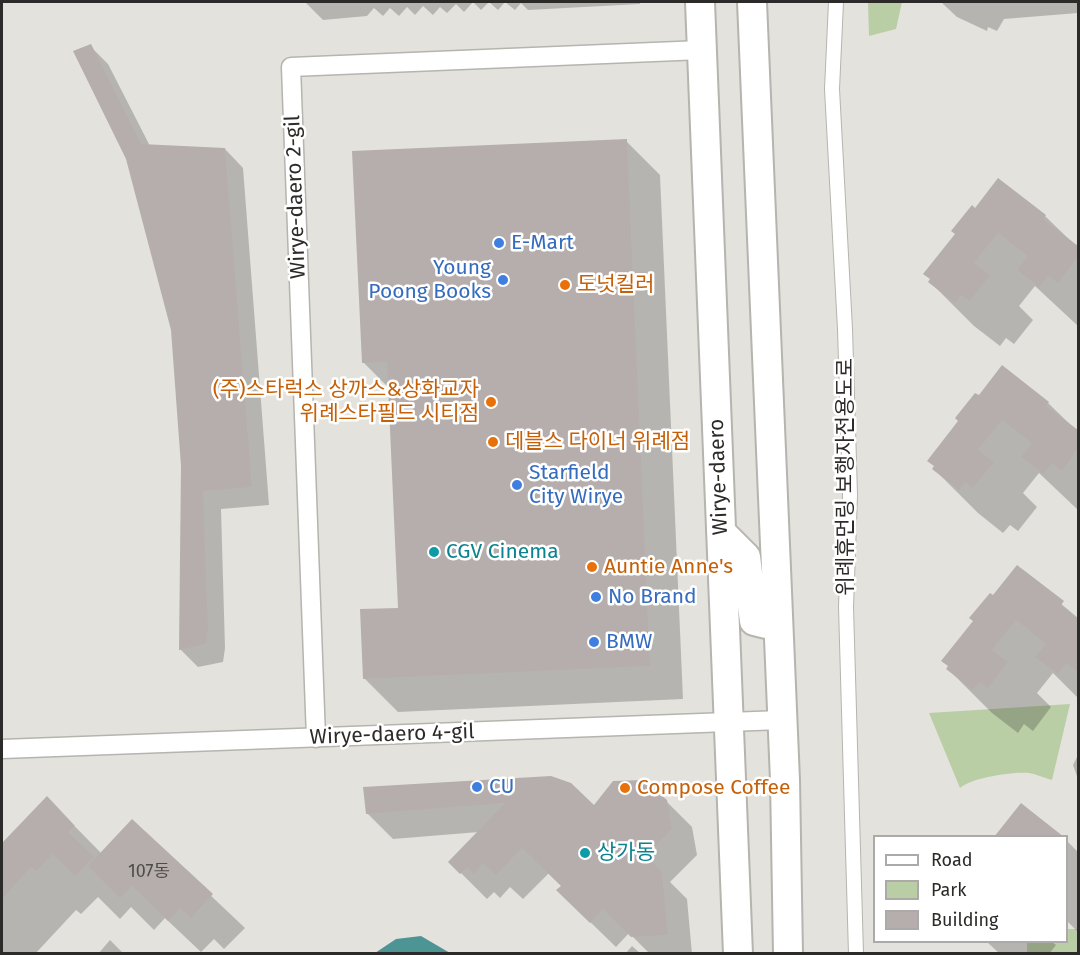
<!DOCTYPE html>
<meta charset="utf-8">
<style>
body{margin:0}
#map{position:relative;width:1080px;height:955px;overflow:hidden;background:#e4e2dc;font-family:"Fira Sans",sans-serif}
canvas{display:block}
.frame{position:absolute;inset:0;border:3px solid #2c2b29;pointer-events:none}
.legend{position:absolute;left:873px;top:835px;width:195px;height:108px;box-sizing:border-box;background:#fff;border:2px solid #abaaa9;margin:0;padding:8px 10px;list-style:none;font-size:18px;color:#2c2b29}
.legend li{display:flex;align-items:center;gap:12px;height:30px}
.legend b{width:30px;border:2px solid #abaaa9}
</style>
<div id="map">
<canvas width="1080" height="955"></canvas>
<div class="frame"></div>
<ul class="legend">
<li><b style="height:8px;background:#fff"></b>Road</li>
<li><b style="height:16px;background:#bacea6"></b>Park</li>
<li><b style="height:16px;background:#b5aeac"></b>Building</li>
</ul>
</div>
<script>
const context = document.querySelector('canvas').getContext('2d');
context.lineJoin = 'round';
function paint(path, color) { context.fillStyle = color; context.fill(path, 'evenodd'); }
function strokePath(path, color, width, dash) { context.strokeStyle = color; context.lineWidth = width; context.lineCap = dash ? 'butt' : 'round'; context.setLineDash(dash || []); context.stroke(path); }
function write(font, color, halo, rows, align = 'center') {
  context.font = font + ' "Fira Sans","Noto Sans KR",sans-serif'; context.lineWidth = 5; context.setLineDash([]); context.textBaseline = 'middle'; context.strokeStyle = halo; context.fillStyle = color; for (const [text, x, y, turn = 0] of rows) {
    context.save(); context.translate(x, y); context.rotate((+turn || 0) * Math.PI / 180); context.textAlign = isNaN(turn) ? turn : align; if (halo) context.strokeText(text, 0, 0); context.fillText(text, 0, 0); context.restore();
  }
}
const green = new Path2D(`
 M 868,2 L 902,2 L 896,29 L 869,36 Z
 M 1070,704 L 1052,780 C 1045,778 1036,774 1029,773 C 1014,771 970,778 960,788 L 929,713 Z
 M 1067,929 L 1078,929 L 1078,953 L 1027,953 L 1027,942 L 1066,942 Z`);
const water = new Path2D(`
 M 421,936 L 450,953 L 375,953 L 396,939 Z`);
const shadow = new Path2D(`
 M 305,2 L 505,2 L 498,10 L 489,2 L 481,10 L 473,2 L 464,12 L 456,4 L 447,13 L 440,7 L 433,15 L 423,6 L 415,15 L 407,7 L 399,16 L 390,8 L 383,16 L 374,8 L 367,16 L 323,20 Z
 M 505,2 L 640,2 L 640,4 L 528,10 L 521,3 L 515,10 Z
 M 941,2 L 1078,2 L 1078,13 L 1004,19 L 997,31 L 988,27 L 987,31 L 957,17 Z
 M 90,46 L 108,64 L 150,146 L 225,149 L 243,168 L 269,505 L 221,509 L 225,648 L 223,662 L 198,667 L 180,649 L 183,466 L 173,330 L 128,158 Z
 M 626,141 L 660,175 L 683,699 L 398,712 L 364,678 L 400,609 L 390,389 L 363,362 Z
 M 975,210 L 1045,216 L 1078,248 L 1078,326 L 1035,286 L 1019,306 L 1033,320 L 1014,344 L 1006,338 L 1000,346 L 974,326 L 930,282 Z
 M 979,397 L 1048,403 L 1078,432 L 1078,510 L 1039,473 L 1023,493 L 1037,507 L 1018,531 L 1010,525 L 1003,533 L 978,513 L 934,469 Z
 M 1017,567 L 1078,618 L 1078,698 L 1053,673 L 1037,693 L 1051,707 L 1033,731 L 1024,724 L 1018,733 L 992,713 L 948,669 L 993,597 Z
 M 1078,755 L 1078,779 L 1073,765 Z
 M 365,789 L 594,807 L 666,801 L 692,827 L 697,855 L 670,882 L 687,899 L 692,954 L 650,954 L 629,933 L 616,947 L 584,916 L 562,886 L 549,873 L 523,899 L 510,887 L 500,898 L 494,892 L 487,899 L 450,862 L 479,832 L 393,839 L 367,813 Z
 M 47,798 L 101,853 L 132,821 L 245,928 L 224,949 L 214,939 L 201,952 L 165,918 L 154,930 L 131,907 L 120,919 L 98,897 L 81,914 L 76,910 L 35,954 L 2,954 L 2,845 Z
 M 1067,841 L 1078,852 L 1078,932 L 1066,920 Z
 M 110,940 L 124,954 L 98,954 Z
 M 987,942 L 1052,942 L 1056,945 L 1049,954 L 1000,954 Z
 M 632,946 L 641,954 L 625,954 Z`);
const building = new Path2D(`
 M 91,44 L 141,144 L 225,148 L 252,487 L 203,491 L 208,629 L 206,644 L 179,650 L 181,466 L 171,330 L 126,159 L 73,51 Z
 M 627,139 L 650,666 L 363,679 L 360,609 L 398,608 L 387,362 L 362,363 L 352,151 Z
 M 998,178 L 1046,215 L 1043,219 L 1078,246 L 1078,257 L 1058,283 L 1048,276 L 1039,287 L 1017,270 L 1028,256 L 998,233 L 974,263 L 990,275 L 970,301 L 961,295 L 955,303 L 928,282 L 930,279 L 923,274 L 955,234 L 951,231 L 972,205 L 975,208 Z
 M 1002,365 L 1049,402 L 1046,406 L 1078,430 L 1078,448 L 1062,471 L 1052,463 L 1043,474 L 1021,457 L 1032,443 L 1002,420 L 978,450 L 994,462 L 973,488 L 965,482 L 959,490 L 932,469 L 934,466 L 927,461 L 958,421 L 955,418 L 975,393 L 979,395 Z
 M 1017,565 L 1064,601 L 1061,605 L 1078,619 L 1078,672 L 1066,663 L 1058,674 L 1035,657 L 1046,644 L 1016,620 L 992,650 L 1008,662 L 988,688 L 980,682 L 973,690 L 946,669 L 948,666 L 941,661 L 973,621 L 969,618 L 990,593 L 993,595 Z
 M 551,776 L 571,783 L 594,805 L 613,781 L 644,780 L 667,800 L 672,829 L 646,856 L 662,872 L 668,935 L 631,937 L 603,909 L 590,923 L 556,890 L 561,886 L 522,848 L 496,875 L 483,863 L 474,874 L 467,867 L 460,874 L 448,862 L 505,803 L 366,814 L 363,787 Z
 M 47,796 L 75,826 L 68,832 L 94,857 L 75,876 L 53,854 L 36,871 L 31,867 L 2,899 L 2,843 Z
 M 1021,803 L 1031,811 L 1064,837 L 994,837 Z
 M 132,819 L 213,894 L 191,918 L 180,908 L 168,921 L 132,886 L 120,898 L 88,866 Z`);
const pedestrian = new Path2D(`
 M 836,2 L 832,89 L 845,329 L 850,495 L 846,607 L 856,954`);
const minor = new Path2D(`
 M 316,738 L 291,67 L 702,50
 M 2,749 L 782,720`);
const primary = new Path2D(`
 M 700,2 L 738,954
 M 752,2 L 785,780 L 788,954
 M 721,532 L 746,557 L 754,621 L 766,624 L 778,618`);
const markers = [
 [499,243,6,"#3f7fe0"],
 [503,280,6,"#3f7fe0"],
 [565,285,6,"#e8710a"],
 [491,402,6,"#e8710a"],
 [493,442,6,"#e8710a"],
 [517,485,6,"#3f7fe0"],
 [434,552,6,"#0f9aa8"],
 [592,567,6,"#e8710a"],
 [596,597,6,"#3f7fe0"],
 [594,642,6,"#3f7fe0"],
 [477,787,6,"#3f7fe0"],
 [625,788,6,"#e8710a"],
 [585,853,6,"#0f9aa8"]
];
const numberNames = [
 ["107동",149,872]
];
const streetNames = [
 ["Wirye-daero 2-gil",296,197,-92],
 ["Wirye-daero",719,477,-92],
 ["위례휴먼링 보행자전용도로",846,477,-90],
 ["Wirye-daero 4-gil",392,735,-2]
];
const shopNames = [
 ["E-Mart",511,243],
 ["Young",491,268,"right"],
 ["Poong Books",491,292,"right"],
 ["Starfield",529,473],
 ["City Wirye",529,497],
 ["No Brand",608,597],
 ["BMW",606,642],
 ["CU",489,787]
];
const foodNames = [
 ["도넛킬러",577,285],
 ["(주)스타럭스 상까스&상화교자",479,390,"right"],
 ["위례스타필드 시티점",479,414,"right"],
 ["데블스 다이너 위례점",505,442],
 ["Auntie Anne's",604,567],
 ["Compose Coffee",637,788]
];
const cultureNames = [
 ["CGV Cinema",446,552],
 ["상가동",597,853]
];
paint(green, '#bacea6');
paint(water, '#4d9595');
paint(shadow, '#0003');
paint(building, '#b5aeac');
strokePath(pedestrian, '#b6b4ae', 16);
strokePath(minor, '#b6b4ae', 21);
strokePath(primary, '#b6b4ae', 32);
strokePath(pedestrian, '#fff', 14);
strokePath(minor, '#fff', 18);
strokePath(primary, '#fff', 28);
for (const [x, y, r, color] of markers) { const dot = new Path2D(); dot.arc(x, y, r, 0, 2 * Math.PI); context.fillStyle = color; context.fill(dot); strokePath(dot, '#fff', 2); }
write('18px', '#4e4c4a', null, numberNames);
write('21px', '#2c2b29', '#fff', streetNames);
write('21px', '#366cbe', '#fff', shopNames, 'left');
write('21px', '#c56008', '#fff', foodNames, 'left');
write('21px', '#0d838f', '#fff', cultureNames, 'left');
</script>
